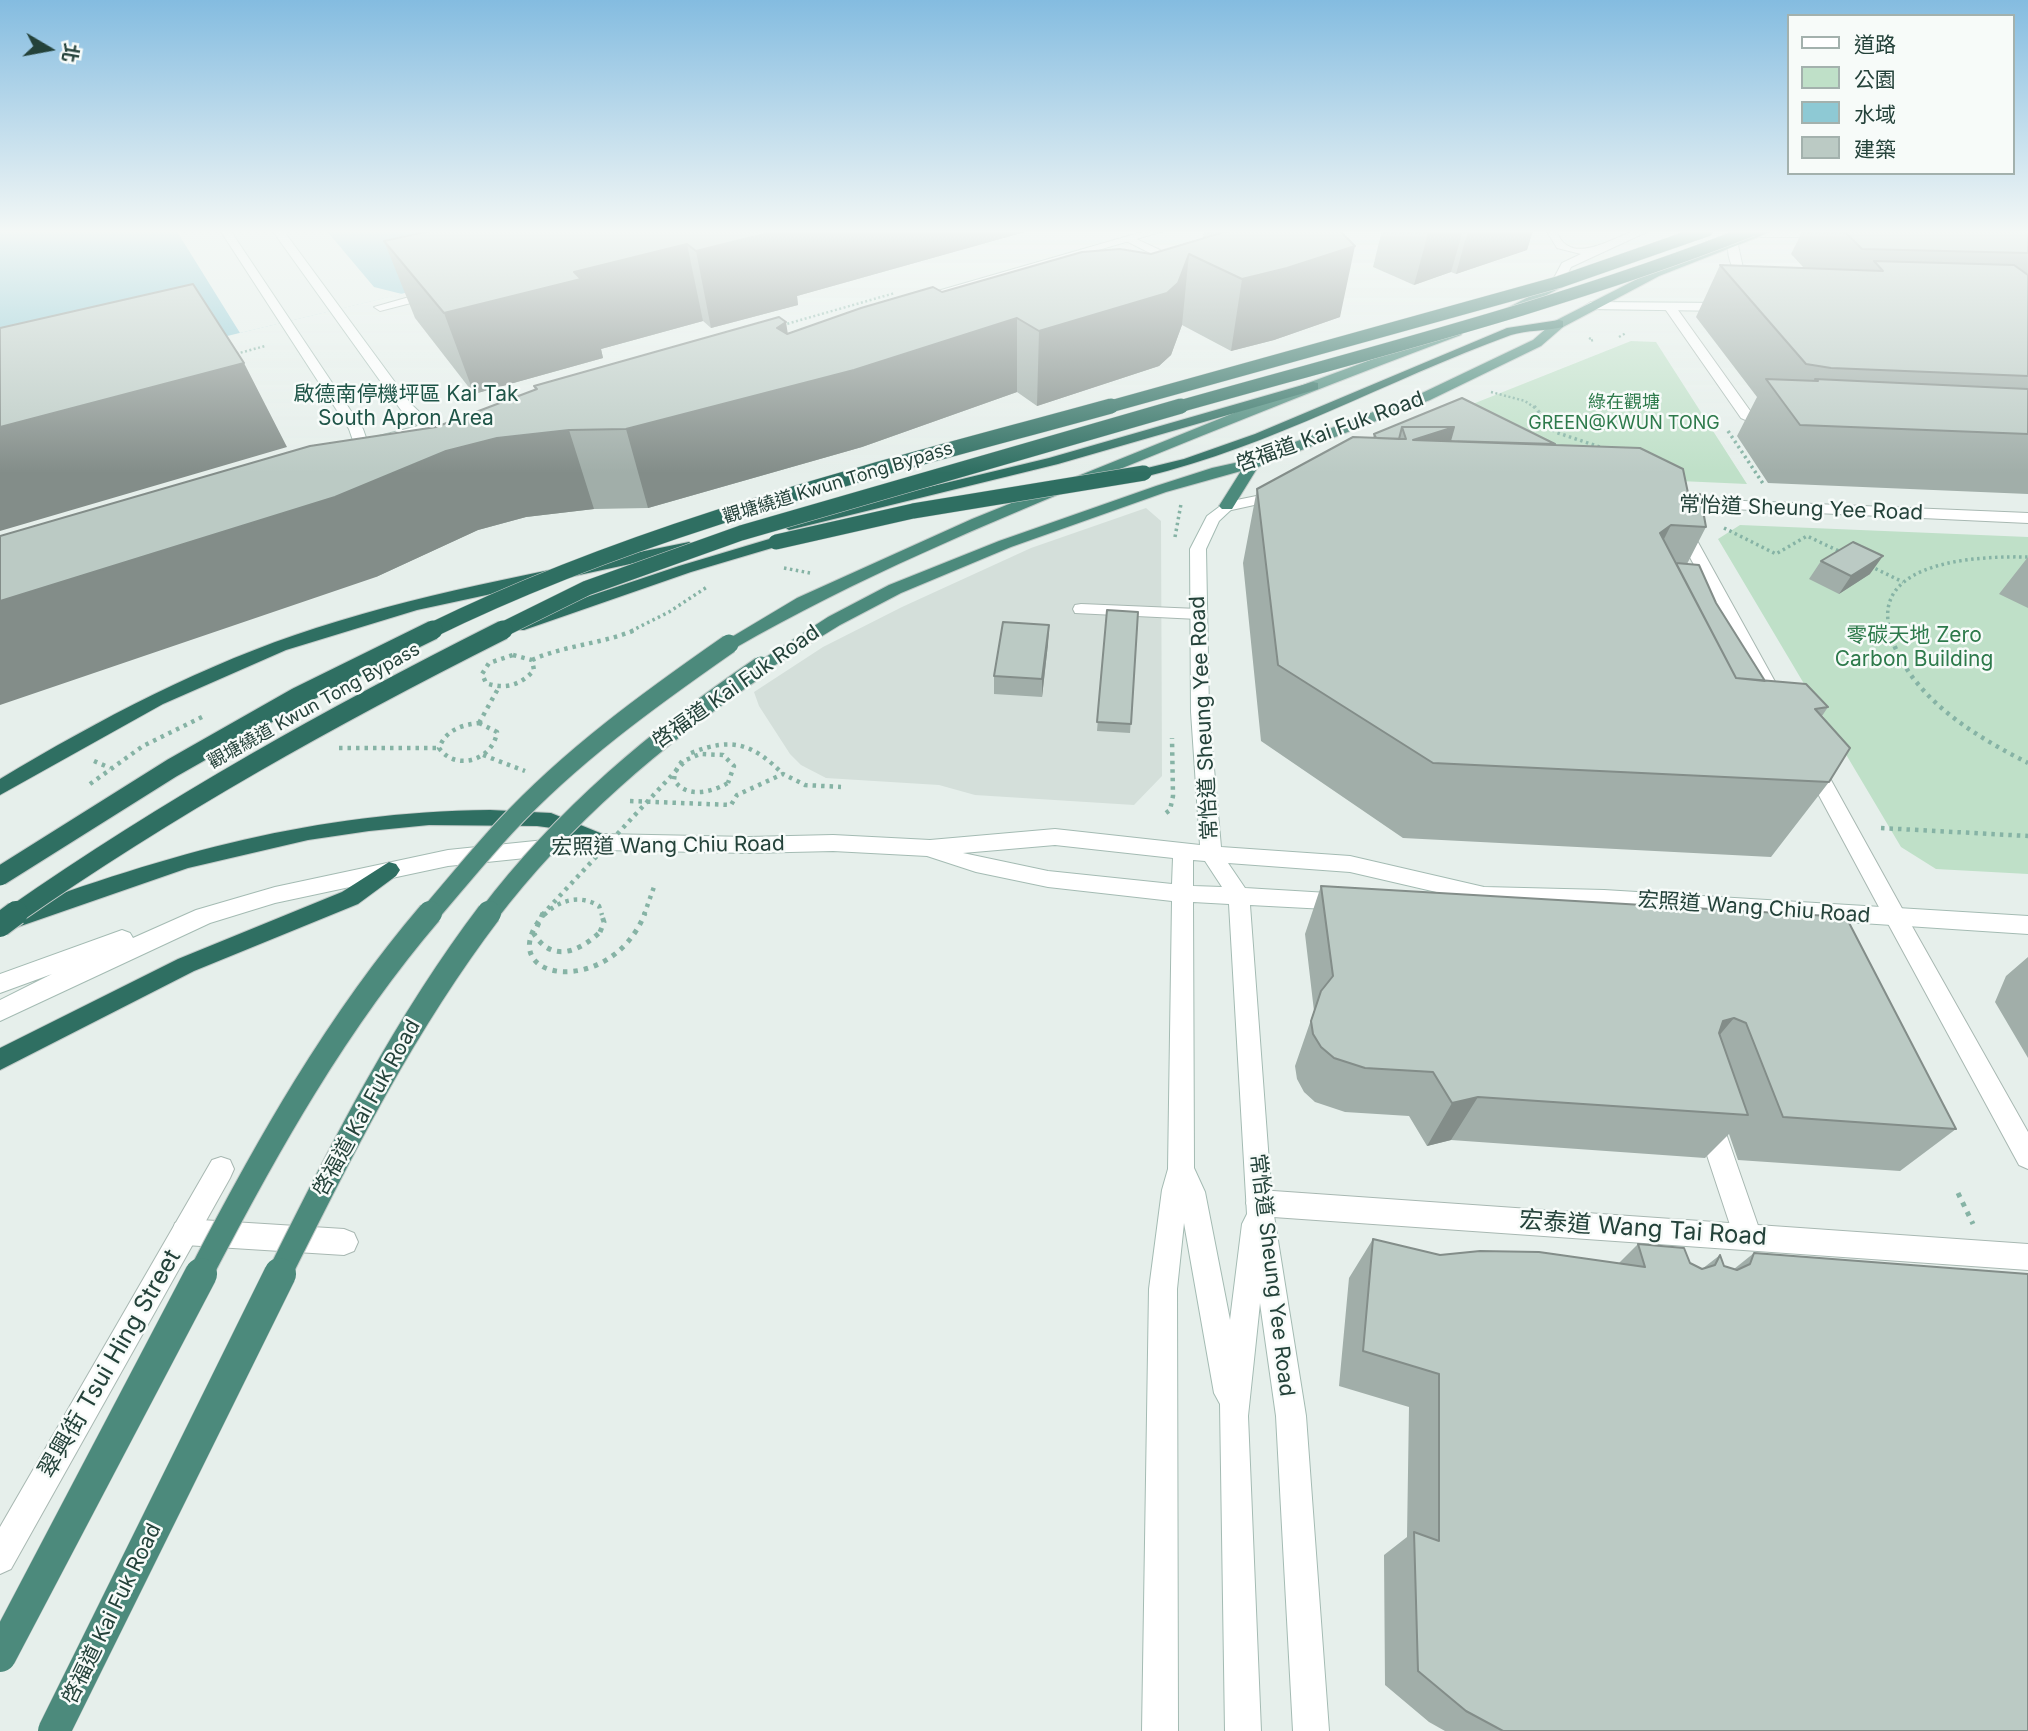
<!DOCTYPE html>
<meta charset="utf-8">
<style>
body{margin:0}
#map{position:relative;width:2028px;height:1731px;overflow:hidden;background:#e6efeb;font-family:Inter,"Noto Sans TC",sans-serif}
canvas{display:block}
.legend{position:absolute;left:1787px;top:14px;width:228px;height:161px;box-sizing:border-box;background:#f7fbf9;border:2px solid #a3b1ad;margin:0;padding:9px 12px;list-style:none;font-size:21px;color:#24423a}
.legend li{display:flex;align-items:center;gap:14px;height:35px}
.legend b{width:35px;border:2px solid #a3b1ad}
.north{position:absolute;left:14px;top:14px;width:70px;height:70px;-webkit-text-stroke:5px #f7fbf9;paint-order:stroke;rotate:100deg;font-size:19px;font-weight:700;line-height:28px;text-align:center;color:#24423a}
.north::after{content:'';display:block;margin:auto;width:24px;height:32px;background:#24423a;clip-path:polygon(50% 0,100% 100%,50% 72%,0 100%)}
</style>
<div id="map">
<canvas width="2028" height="1731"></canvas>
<ul class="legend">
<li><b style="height:9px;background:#fff"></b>道路</li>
<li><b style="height:19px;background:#bfe0c8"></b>公園</li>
<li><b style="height:19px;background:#8ec9d4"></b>水域</li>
<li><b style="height:19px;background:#bbcac4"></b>建築</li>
</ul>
<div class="north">北</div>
</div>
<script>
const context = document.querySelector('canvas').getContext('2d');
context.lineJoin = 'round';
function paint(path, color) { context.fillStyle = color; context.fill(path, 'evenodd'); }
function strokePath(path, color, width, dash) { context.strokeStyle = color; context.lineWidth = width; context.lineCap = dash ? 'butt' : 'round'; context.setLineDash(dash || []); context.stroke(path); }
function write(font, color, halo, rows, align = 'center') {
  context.font = font + ' Inter,"Noto Sans TC",sans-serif'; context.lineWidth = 5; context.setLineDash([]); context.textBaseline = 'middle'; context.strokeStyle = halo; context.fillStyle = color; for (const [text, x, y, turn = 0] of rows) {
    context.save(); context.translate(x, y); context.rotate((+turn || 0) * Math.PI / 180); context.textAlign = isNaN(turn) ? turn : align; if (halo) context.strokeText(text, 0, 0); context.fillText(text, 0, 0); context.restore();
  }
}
const built = new Path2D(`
 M 1146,508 L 1161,521 L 1162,776 L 1134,805 L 975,795 L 939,785 L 826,778 L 801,765 L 790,754 L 759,706 L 754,692 L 823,647 L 902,607 L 1031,548 Z`);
const green = new Path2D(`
 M 1631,341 L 1656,342 L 1747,484 L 1344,466 L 1342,456 Z
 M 1740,525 L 2028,537 L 2028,874 L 1936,869 L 1901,847 L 1718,539 Z`);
const water = new Path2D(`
 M 0,230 L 665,230 L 0,391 Z`);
const pier = new Path2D(`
 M 176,230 L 326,230 L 374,287 L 402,294 L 240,333 Z`);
const pathFar3 = new Path2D(`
 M 783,325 L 895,293
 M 1619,337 L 1626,333
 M 1589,338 L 1593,340 L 1590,341
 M 232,355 L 265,346
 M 1491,392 L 1525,401 L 1535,408`);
const pathFar2 = new Path2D(`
 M 1534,406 L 1555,432 L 1603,448
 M 1728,431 L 1764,485
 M 1724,528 L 1776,554 L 1807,536 L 1843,553
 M 1175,537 L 1181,504
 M 1870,566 L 1903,582
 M 784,568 L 810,573
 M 631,631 L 669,612 L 707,587
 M 1890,631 C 1870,559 1983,556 2028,557`);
const pathFar1 = new Path2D(`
 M 1889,630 C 1907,695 1971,734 2028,763
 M 513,655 L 532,660 L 534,670 C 521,685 505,690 486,683 L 482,674 L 489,663 Z
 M 532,660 C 565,645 602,644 635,630
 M 479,723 L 497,732 C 493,760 456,772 439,748 C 446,730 461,725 479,723 Z
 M 479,723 L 499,687
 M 339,748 L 439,748
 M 691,753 C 732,737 752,743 783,774
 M 483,755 L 525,771
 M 94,761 L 110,768
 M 682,761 L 675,772 L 674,780 C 686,799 712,792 728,783
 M 90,784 L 143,746 L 202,717
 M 630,801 L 731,805 L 737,795 L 783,774 L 805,785 L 841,787
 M 1166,813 L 1170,810 L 1173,796 L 1172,738
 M 1881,828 L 2028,836
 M 544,915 C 559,900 580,894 599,906 L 602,915
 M 644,915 L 655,884`);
const path = new Path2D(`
 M 545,913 C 486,981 611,1001 645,913
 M 600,932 L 604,922 L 601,913
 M 1958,1193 L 1973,1224`);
const service = new Path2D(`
 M 1833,230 L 1817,237 L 1760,237 L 1755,234 L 1760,231 Z
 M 1130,236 L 1160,250 L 1162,252 L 1152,254 L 1126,241 L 1126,237 Z
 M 434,290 L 440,294 L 438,296 L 380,311 L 374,307 Z
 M 1081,604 L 1198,609 L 1206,614 L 1198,619 L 1075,613 L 1073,609 L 1075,605 Z
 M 1708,1108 L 1717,1111 L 1721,1119 L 1762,1237 L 1758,1246 L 1748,1250 L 1738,1246 L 1734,1237 L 1695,1119 L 1699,1111 Z
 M 185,1219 L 344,1229 L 354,1233 L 358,1242 L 354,1251 L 344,1255 L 185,1245 L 175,1241 L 172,1232 L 175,1223 Z`);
const minor = new Path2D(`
 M 1546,230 L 1556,230 C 1569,268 1612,238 1634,231 C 1640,230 1646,230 1651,230 L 1571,267 L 1561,287 L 1555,290 L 1549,287 L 1562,263 L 1581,254 L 1557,248 Z
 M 1665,303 L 1673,303 L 1751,412 L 1778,424 L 1778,430 L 1768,430 L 1741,418 L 1663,306 Z
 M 1896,909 L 1904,912 L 2028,1132 L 2028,1169 L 2019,1165 L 1885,918 L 1888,912 Z
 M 221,1157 L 230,1160 L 234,1169 L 230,1178 L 11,1569 L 0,1574 L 0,1527 L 212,1160 Z
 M 1259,1190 L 2028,1244 L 2028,1270 L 1259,1216 L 1250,1212 L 1246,1203 L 1250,1194 Z`);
const tertiary = new Path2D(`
 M 1281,491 L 1288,495 L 1286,498 L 1227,511 L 1219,506 L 1222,503 Z
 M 1673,498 L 2028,513 L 2028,523 L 1668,506 L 1665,503 Z
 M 1681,521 L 1689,526 L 1789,707 L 1787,711 L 1773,711 L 1771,707 L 1673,526 Z
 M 1811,755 L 1818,757 L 1821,762 L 1904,912 L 1907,918 L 1904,924 L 1896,927 L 1888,924 L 1801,762 L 1804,757 Z`);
const secondary = new Path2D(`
 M 220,230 L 230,230 L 363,429 L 371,452 L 369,455 L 359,455 L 357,452 L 349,429 Z
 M 272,230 L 283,230 L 411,404 L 432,424 L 463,426 L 463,432 L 428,432 L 384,443 L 379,442 L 379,436 L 418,426 L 401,410 Z
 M 1149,230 L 1167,230 L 920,302 L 910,299 Z
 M 1733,242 L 1738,245 L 1743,268 L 1761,282 L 1761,286 C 1740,289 1727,264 1728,245 Z
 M 1591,302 L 1729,303 L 1735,307 L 1729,311 L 1587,309 L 1585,306 Z
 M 1227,501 L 1235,506 L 1219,521 L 1206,549 L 1209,712 L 1221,847 L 1350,856 L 1484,887 L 1604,890 L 2028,916 L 2028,934 L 1604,906 L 1468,903 L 1458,897 L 1350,872 L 1228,863 L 1245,888 L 1345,894 L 1353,896 L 1356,902 L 1353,908 L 1345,910 L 1250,905 L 1272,1203 L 1306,1416 L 1329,1731 L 1293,1731 L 1276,1416 L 1260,1303 L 1248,1416 L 1261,1731 L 1225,1731 L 1220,1404 L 1214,1393 L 1184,1223 L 1177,1289 L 1178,1731 L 1142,1731 L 1149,1289 L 1162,1190 L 1168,1169 L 1172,901 L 1048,887 L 976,872 L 927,856 L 833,851 L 748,853 L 603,850 L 448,866 L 275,903 L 210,923 L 0,1021 L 0,1000 L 52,974 L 0,993 L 0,974 L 122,930 L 130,933 L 133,938 L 196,910 L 275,887 L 448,850 L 603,834 L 748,837 L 833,835 L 930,840 L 1055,829 L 1200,845 L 1191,712 L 1190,549 L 1207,516 ZM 1055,845 L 1173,858 L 1172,884 L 1048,871 L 963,853 ZM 1193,860 L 1205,861 L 1222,887 L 1193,886 ZM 1193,902 L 1229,904 L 1247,1214 L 1242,1224 L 1230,1320 L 1205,1192 L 1194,1168 Z`);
const trunk = new Path2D(`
 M 1761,230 L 1776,230 L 1659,276 L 1563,327 L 1541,346 L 1430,400 L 1258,467 L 1232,509 L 1222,509 L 1219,506 L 1241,471 L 1166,492 L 1011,547 L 901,593 L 840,625 L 767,670 L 761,672 L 752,666 L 828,617 L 889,585 L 999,541 L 1156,486 L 1212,468 L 1248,460 L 1420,394 L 1533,340 L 1555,321 L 1651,272 Z
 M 1570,275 L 1580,277 L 1510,315 L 1500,312 Z
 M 1457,328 L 1463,332 L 1461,335 C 1345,378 1230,424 1115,471 C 986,524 857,578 735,648 L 729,649 L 720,644 L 797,598 L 972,519 L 1308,383 Z`);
const motorway = new Path2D(`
 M 1559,320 L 1563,321 L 1563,327 C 1546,331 1527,330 1511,335 C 1387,380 1273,446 1144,477 L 1137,473 L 1139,470 L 1184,459 L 1255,434 L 1507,328 Z
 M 1313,382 L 1318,383 L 1318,389 L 1058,464 L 789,530 L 781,525 L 784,522 L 1049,458 Z
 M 776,537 L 784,542 L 782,545 L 691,572 L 524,630 L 512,630 L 509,626 L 512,622 L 679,566 Z
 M 689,542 L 697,547 L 695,550 L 417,610 L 286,650 L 163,704 L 0,795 L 0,779 C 100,719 204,664 316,628 C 437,589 564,568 689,542 Z
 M 490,810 L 551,813 L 610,837 L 613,842 L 610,847 L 603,850 L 552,828 L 537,826 L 429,825 L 369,831 L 308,840 L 188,868 L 15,928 L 7,925 L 4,919 L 7,913 C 171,853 314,812 490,810 Z
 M 389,862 L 396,864 L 400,870 L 396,876 L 358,904 L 194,971 L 0,1070 L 0,1048 L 178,959 L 342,892 Z`);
const pathBridgeFar1 = new Path2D(`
 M 542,915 L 686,760 L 700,754 L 723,755 L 734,766 L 728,783`);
const pathBridge = new Path2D(`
 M 543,913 L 534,934 C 552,963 579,952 600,932`);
const trunkBridgeFar2 = new Path2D(`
 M 429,915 C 454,886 479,855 506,826 C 571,756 650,699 729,644
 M 488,915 C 564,815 657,737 761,666`);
const trunkBridgeFar1 = new Path2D(`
 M 200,1275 C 266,1148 336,1023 430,913
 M 279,1275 C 341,1150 404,1025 489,913`);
const trunkBridge = new Path2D(`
 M 0,1656 L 201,1274
 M 54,1731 L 280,1274`);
const motorwayBridgeFar3 = new Path2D(`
 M 1105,408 L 1559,282 L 1708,230
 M 1174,408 C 1369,353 1565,304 1753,230`);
const motorwayBridgeFar2 = new Path2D(`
 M 776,542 L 913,511 L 1144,473
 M 430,631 C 645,525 882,469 1111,406
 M 500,631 L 587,588 L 741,533 L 1181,406`);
const motorwayBridgeFar1 = new Path2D(`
 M 0,876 L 172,768 L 297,697 L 433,630
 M 14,915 C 172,805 332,716 503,630`);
const motorwayBridge = new Path2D(`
 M 0,925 L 16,913`);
const wall = new Path2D(`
 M 435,230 L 1032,230 L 797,296 L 798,305 L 711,328 L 703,321 L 601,349 L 603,358 L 474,394 L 415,318 L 384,241 Z
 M 1204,230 L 1339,230 L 1340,317 L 1274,340 L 1231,351 L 1182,325 L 1171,355 L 1159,366 L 1037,406 L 1017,392 L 862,447 L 648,508 L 594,509 L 526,517 L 478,530 L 376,577 L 436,427 L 535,390 L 534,386 L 788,333 L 942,292 L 1151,254 L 1203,239 Z
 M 1382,230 L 1533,230 L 1527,250 L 1456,274 L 1451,272 L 1414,285 L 1373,267 Z
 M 1803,230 L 2028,230 L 2028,494 L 1768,483 L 1737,436 L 1757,397 L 1696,317 L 1720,265 L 1804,268 L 1791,254 Z
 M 1462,398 L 1555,444 L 1688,493 L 1706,527 L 1687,564 L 1716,603 L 1765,681 L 1828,707 L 1822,716 L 1829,782 L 1771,857 L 1403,838 L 1261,741 L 1243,563 L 1257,489 L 1373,438 L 1374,434 Z
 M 2028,557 L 2028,608 L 1999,594 Z
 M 1821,561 L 1870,574 L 1839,594 L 1809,579 Z
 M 1107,610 L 1138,612 L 1130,733 L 1097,731 Z
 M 1049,625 L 1048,644 L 1042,697 L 994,694 L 994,676 Z
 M 1321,886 L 1846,917 L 1956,1129 L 1900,1171 L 1738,1160 L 1729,1134 L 1705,1158 L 1451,1140 L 1427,1146 L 1409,1116 L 1345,1112 L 1315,1102 L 1304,1092 L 1297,1079 L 1295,1066 L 1314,1011 L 1305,934 Z
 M 2028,957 L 2028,1058 L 1995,1002 L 2006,976 Z
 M 1373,1239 L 1440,1255 L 1618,1264 L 1638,1244 L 1690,1263 L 1702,1269 L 1720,1255 L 1724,1266 L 1734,1269 L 1754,1253 L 2028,1731 L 1445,1731 L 1429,1722 L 1385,1685 L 1384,1555 L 1407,1537 L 1409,1407 L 1339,1386 L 1349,1278 Z`);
const shadedWall = new Path2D(`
 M 779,230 L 1032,230 L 797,296 L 798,305 L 711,328 L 696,251 Z
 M 1429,230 L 1463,230 L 1451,272 L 1414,285 Z
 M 1468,230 L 1533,230 L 1527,250 L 1456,274 Z
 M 687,244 L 703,321 L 601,349 L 603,358 L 474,394 L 444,313 L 574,272 Z
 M 1355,246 L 1340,317 L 1274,340 L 1231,351 L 1242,279 Z
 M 1189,254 L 1182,325 L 1171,355 L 1159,366 L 1037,406 L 1039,331 Z
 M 1017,318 L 1017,392 L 862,447 L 648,508 L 626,429 L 786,322 L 796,385 Z
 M 244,363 L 287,447 L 0,531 L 0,427 Z
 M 1454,427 L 1432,500 L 1413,440 Z
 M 569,430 L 594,509 L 526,517 L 478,530 L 376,577 L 0,705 L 0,601 L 446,451 L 497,438 Z
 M 1671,525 L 1634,599 L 1660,533 Z
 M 1883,556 L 1870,574 L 1839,594 L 1851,576 Z
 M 1049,625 L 1048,644 L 1042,697 L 1042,679 Z
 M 1734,1018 L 1695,1064 L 1723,1021 Z
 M 1478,1097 L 1451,1140 L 1427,1146 L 1452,1103 Z`);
const building = new Path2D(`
 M 435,230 L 780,230 L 696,251 L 687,244 L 574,272 L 581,279 L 444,313 L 384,241 Z
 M 1231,230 L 1339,230 L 1355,246 L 1287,268 L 1242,279 L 1189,254 L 1178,283 L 1167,293 L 1039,331 L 1017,318 L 854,370 L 626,429 L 569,430 L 497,438 L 446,451 L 335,497 L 0,601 L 0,536 L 310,446 L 436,427 L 537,389 L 534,386 L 779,317 L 786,322 L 777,328 L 787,334 L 861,308 L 933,287 L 942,292 L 1082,252 L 1120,249 L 1151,254 Z
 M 1843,230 L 2028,230 L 2028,253 L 1862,249 Z
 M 1874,261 L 2014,265 L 2028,275 L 2028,376 L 1831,368 L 1806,364 L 1720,265 L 1883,271 Z
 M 193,284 L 244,363 L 0,427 L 0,328 Z
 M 1766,379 L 1818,381 L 1815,379 L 2028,389 L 2028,434 L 1800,425 Z
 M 1462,398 L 1555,444 L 1450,441 L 1454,427 L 1402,427 L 1399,439 L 1376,438 L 1374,434 Z
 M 1402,427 L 1454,427 L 1413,440 L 1640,448 L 1683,469 L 1688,493 L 1700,494 L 1706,527 L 1671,525 L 1660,533 L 1736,678 L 1806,684 L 1828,707 L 1815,709 L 1850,748 L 1829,782 L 1433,763 L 1278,665 L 1257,489 L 1353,437 L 1406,439 Z
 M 1853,542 L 1883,556 L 1851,576 L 1821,561 Z
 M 1676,563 L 1699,565 L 1716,603 L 1765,681 L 1736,678 Z
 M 1107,610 L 1138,612 L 1131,724 L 1097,722 Z
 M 1003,622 L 1049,625 L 1042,679 L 994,676 Z
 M 1321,886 L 1846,917 L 1956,1129 L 1783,1117 L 1746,1023 L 1734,1018 L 1723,1021 L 1719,1033 L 1748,1115 L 1478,1097 L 1452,1103 L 1433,1072 L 1365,1068 L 1334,1058 L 1321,1047 L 1313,1034 L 1311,1021 L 1321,991 L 1333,976 Z
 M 1373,1239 L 1440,1255 L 1480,1251 L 1539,1252 L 1645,1267 L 1638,1244 L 1684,1248 L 1690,1263 L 1702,1269 L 1715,1265 L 1720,1255 L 1724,1266 L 1737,1270 L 1750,1264 L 1754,1253 L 2028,1274 L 2028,1731 L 1503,1731 L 1466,1711 L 1418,1671 L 1414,1532 L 1439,1541 L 1439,1374 L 1363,1351 Z`);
const farParknames = [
 ["綠在觀塘",1624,403],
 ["GREEN@KWUN TONG",1624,424]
];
const farStreetnames = [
 ["觀塘繞道 Kwun Tong Bypass",838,483,-17],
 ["觀塘繞道 Kwun Tong Bypass",314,706,-29]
];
const farQuarternames = [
 ["啟德南停機坪區 Kai Tak",406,395],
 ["South Apron Area",406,419]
];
const streetNames = [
 ["啓福道 Kai Fuk Road",1330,432,-20],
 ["常怡道 Sheung Yee Road",1801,509,2],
 ["啓福道 Kai Fuk Road",736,687,-35],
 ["常怡道 Sheung Yee Road",1204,718,-93],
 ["宏照道 Wang Chiu Road",668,846,-1],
 ["宏照道 Wang Chiu Road",1754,908,4],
 ["啓福道 Kai Fuk Road",367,1108,-61],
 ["常怡道 Sheung Yee Road",1272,1275,83],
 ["啓福道 Kai Fuk Road",112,1614,-64]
];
const parkNames = [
 ["零碳天地 Zero",1914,636],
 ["Carbon Building",1914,660]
];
const nearStreetnames = [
 ["宏泰道 Wang Tai Road",1643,1229,4],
 ["翠興街 Tsui Hing Street",110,1364,-60]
];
paint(built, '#d4dfda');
paint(green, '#bfe0c8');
paint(water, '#8ec9d4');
paint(pier, '#e6efeb');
strokePath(service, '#a8b8b2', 2);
strokePath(minor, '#a8b8b2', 2);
strokePath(tertiary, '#a8b8b2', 2);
strokePath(secondary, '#a4bbb3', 2);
strokePath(trunk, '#c2cac8', 2);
strokePath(motorway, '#c2cac8', 2);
strokePath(pathFar3, '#86b3a5', 2.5, [2, 2.5]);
strokePath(pathFar2, '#86b3a5', 3.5, [2.5, 3.5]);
strokePath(pathFar1, '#86b3a5', 4.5, [3.5, 5]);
strokePath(path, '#86b3a5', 5, [4.5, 6]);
paint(service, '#fff');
paint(minor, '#fff');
paint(tertiary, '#fff');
paint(secondary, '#fff');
paint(trunk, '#4c8a7c');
paint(motorway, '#2f6f62');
strokePath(trunkBridgeFar2, '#c2cac8', 21, []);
strokePath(trunkBridgeFar1, '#c2cac8', 26, []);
strokePath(trunkBridge, '#c2cac8', 33, []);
strokePath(motorwayBridgeFar3, '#c2cac8', 13, []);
strokePath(motorwayBridgeFar2, '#c2cac8', 16, []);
strokePath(motorwayBridgeFar1, '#c2cac8', 21, []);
strokePath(motorwayBridge, '#c2cac8', 26, []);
strokePath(pathBridgeFar1, '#86b3a5', 4.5, [3.5, 5]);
strokePath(pathBridge, '#86b3a5', 5, [4.5, 6]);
strokePath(trunkBridgeFar2, '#4c8a7c', 19);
strokePath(trunkBridgeFar1, '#4c8a7c', 24);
strokePath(trunkBridge, '#4c8a7c', 32);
strokePath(motorwayBridgeFar3, '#2f6f62', 12);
strokePath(motorwayBridgeFar2, '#2f6f62', 15);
strokePath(motorwayBridgeFar1, '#2f6f62', 19);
strokePath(motorwayBridge, '#2f6f62', 24);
paint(wall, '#a1aea9');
paint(shadedWall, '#838d89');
paint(building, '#bbcac4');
strokePath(building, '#838d89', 2);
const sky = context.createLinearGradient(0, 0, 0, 473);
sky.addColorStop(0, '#84bce0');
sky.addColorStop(0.49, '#f4f8f6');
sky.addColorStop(1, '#f4f8f600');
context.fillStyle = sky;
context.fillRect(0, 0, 2028, 473);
write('18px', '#2d7a4b', '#f7fbf9', farParknames);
write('18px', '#24423a', '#f7fbf9', farStreetnames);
write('21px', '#1f5548', '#f7fbf9', farQuarternames);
write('21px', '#24423a', '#f7fbf9', streetNames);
write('21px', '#2d7a4b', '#f7fbf9', parkNames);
write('24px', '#24423a', '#f7fbf9', nearStreetnames);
</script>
